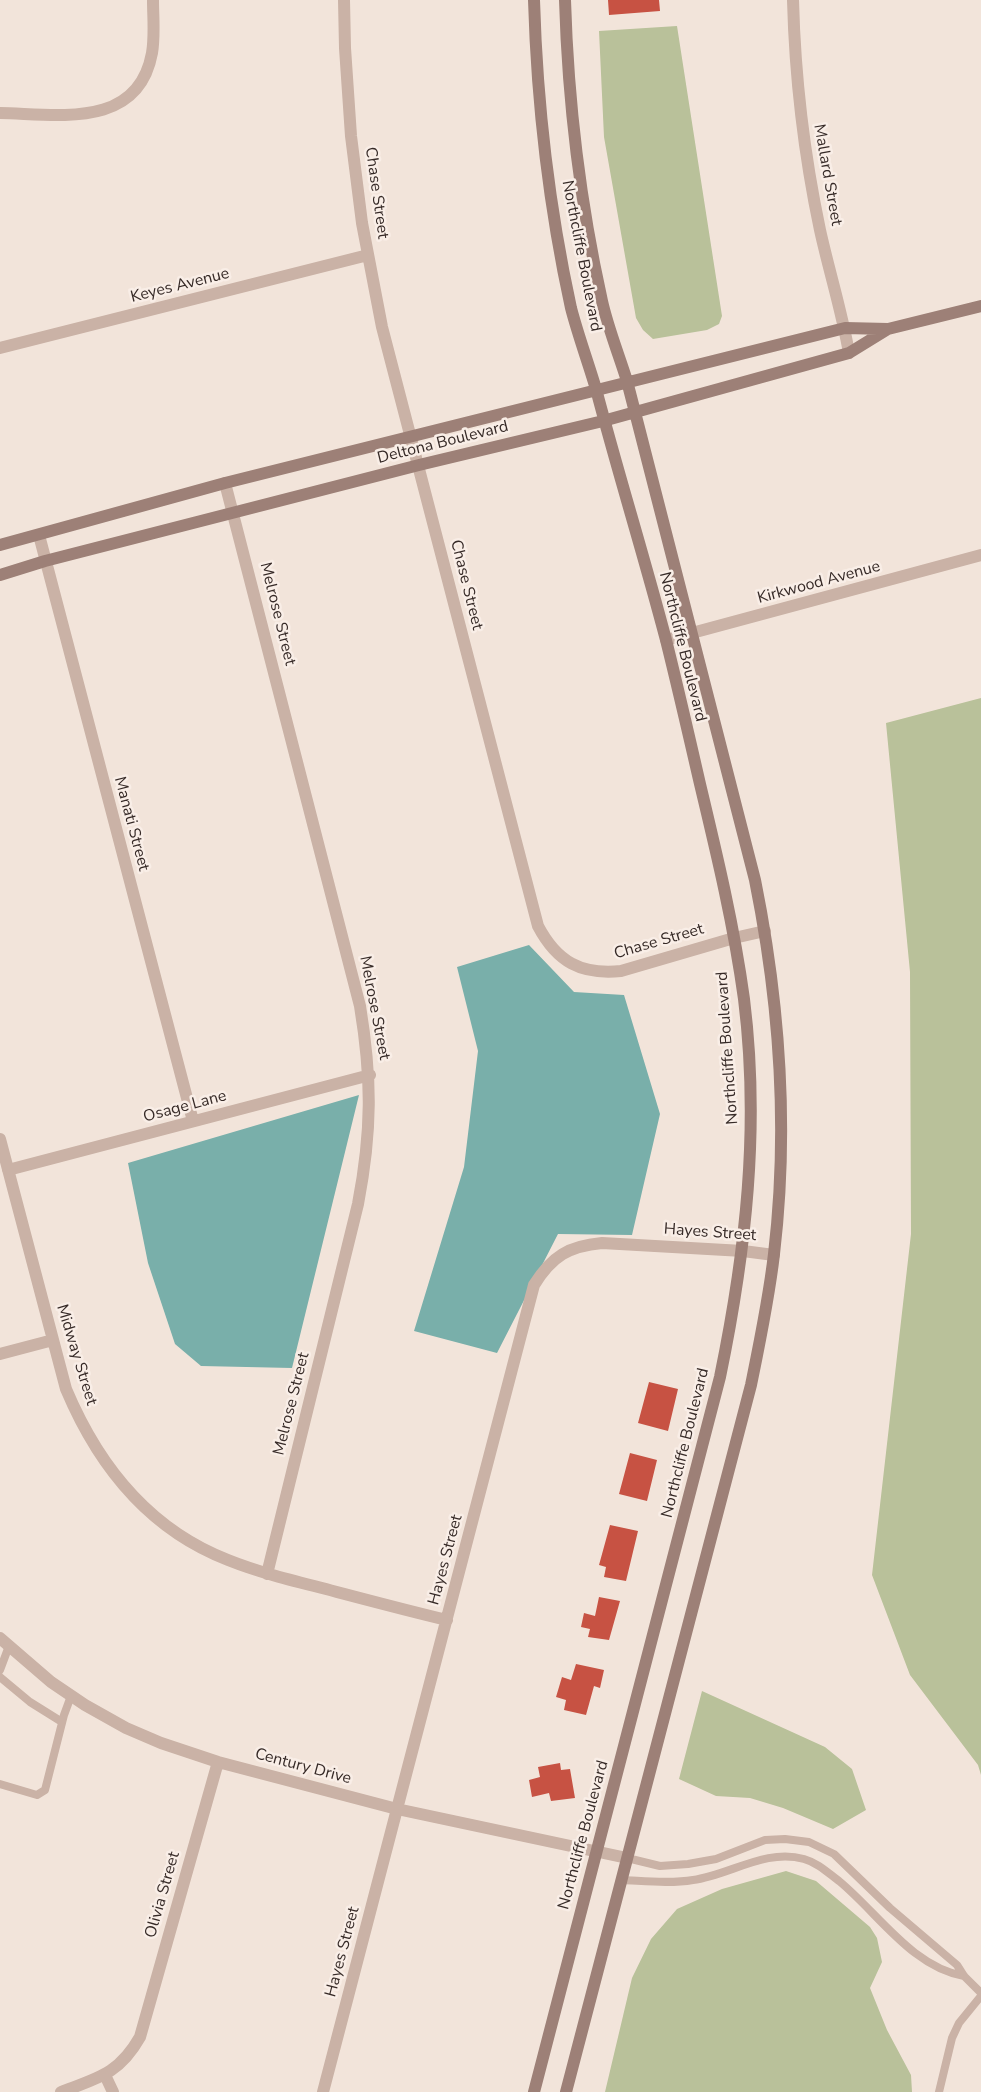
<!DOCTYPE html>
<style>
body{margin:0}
canvas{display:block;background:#f2e4da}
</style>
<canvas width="981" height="2092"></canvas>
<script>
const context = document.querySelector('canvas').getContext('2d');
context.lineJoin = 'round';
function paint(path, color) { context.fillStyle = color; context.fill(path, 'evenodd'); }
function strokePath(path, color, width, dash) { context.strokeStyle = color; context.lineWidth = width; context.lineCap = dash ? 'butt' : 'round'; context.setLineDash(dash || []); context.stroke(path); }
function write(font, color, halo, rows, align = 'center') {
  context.font = font + ' "Nunito Sans",sans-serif'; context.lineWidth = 5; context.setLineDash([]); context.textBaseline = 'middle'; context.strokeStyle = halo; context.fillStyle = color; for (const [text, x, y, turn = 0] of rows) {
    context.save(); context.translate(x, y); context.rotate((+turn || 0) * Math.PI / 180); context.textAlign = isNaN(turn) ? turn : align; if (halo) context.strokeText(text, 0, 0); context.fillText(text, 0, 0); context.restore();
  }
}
const green = new Path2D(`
 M 677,26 L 722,316 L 719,324 L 707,330 L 653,339 L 643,330 L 636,318 L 604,137 L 599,31 Z
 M 981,698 L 981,1775 L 978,1765 L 910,1675 L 872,1575 L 911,1234 L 910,972 L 886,723 Z
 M 702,1691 L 825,1747 L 852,1769 L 866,1810 L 833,1829 L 783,1808 L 750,1798 L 716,1796 L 679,1779 Z
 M 786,1871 L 816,1881 L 870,1927 L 877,1938 L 882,1962 L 870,1988 L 887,2030 L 911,2075 L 912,2092 L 605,2092 L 632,1978 L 651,1939 L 677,1909 L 722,1889 Z`);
const water = new Path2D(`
 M 529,945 L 574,992 L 624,995 L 660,1114 L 632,1235 L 558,1234 L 497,1353 L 414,1331 L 464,1167 L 478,1051 L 457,967 Z
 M 359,1095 L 292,1368 L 201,1366 L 175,1344 L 148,1263 L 128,1163 Z`);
const building = new Path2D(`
 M 608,0 L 659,0 L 660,11 L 609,15 Z
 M 649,1382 L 678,1389 L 668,1431 L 638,1423 Z
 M 630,1453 L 657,1460 L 647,1501 L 619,1494 Z
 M 610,1525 L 638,1531 L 626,1581 L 604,1577 L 606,1567 L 599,1565 Z
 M 599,1597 L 620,1601 L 609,1640 L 588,1637 L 590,1629 L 581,1627 L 584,1613 L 595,1616 Z
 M 576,1664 L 604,1670 L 600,1688 L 594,1686 L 586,1715 L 564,1710 L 566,1700 L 556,1697 L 562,1677 L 571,1680 Z
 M 560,1763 L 561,1770 L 570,1769 L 575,1798 L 551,1801 L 549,1793 L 532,1797 L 529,1780 L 540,1777 L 538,1767 Z`);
const lane = new Path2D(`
 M 0,1670 L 9,1646
 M 0,1677 L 30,1702 L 62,1722
 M 0,1784 L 37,1795 L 45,1790 L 64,1715 L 71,1696
 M 627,1858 L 660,1866 L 688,1864 L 716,1859 L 765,1840 L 785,1839 L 809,1842 L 834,1854 L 890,1908 L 957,1965 L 964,1976 L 981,1993
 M 621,1880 C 645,1881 670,1884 693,1880 C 730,1875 766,1848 804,1859 C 818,1863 827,1872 839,1881 C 878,1913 912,1967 964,1976
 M 939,2092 L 952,2038 L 959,2023 L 981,1996`);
const street = new Path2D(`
 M 344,0 L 345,48 L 351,136 L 362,223 L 382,327 L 538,926 C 557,962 581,975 621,971 L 734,938 L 765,931
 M 793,0 C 795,78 804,154 820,230 C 829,271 842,312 849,353
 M 0,113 C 57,114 138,130 152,53 C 155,36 153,17 153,0
 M 0,348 L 368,255
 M 225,483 L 360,1006 C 372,1079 372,1131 358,1204 L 267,1574
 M 39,535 L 193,1121
 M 666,640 L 981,555
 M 0,1139 L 66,1389 C 98,1465 148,1529 228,1560 C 258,1572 290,1580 322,1588 C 364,1599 405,1610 447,1620
 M 8,1170 L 370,1075
 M 0,1354 L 53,1340
 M 0,1638 L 51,1682 L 85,1705 L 126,1728 L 161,1743 L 218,1762 L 397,1809 L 627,1858
 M 105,2075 L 113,2092
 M 61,2092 C 98,2078 119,2074 140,2037 L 218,1762
 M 323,2092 L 534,1285 C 552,1256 569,1246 602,1243 L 743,1251 L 774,1255`);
const secondary = new Path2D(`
 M 534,0 C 537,103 549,207 571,308 C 578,335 588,362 596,389 C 618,473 644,556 666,640 C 678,688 689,736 700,784 C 717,855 734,926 744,999 C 760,1127 746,1251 720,1377 L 534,2092
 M 565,0 C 568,101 580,202 602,301 C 608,328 619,355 627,381 L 755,880 C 780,1004 789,1127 774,1254 C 769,1298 760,1341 751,1385 L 566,2092
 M 0,545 L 225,483 L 845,328 L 888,329 L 981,306
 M 0,575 L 45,561 L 419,465 L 603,421 L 849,353 L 888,329`);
const streetNames = [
 ["Mallard Street",827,175,80],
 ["Chase Street",376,193,82],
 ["Northcliffe Boulevard",581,256,79],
 ["Keyes Avenue",180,286,-14],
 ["Deltona Boulevard",443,443,-14],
 ["Kirkwood Avenue",819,583,-15],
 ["Chase Street",466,585,76],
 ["Melrose Street",277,614,76],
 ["Northcliffe Boulevard",682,647,76],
 ["Manati Street",131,824,75],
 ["Chase Street",659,942,-16],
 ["Melrose Street",374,1008,79],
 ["Northcliffe Boulevard",728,1048,-94],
 ["Osage Lane",185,1107,-15],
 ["Hayes Street",710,1233,4],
 ["Midway Street",76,1355,73],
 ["Melrose Street",292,1404,-76],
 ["Northcliffe Boulevard",686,1443,-76],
 ["Hayes Street",446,1560,-75],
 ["Century Drive",303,1767,15],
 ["Northcliffe Boulevard",584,1835,-75],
 ["Olivia Street",163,1895,-74],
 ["Hayes Street",343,1952,-75]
];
paint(green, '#b9c19a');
paint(water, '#79afaa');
paint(building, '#c75243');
strokePath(lane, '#cab2a6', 8);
strokePath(street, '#cab2a6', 12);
strokePath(secondary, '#9d8077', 12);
write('16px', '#362a27', '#f9eee7', streetNames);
</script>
